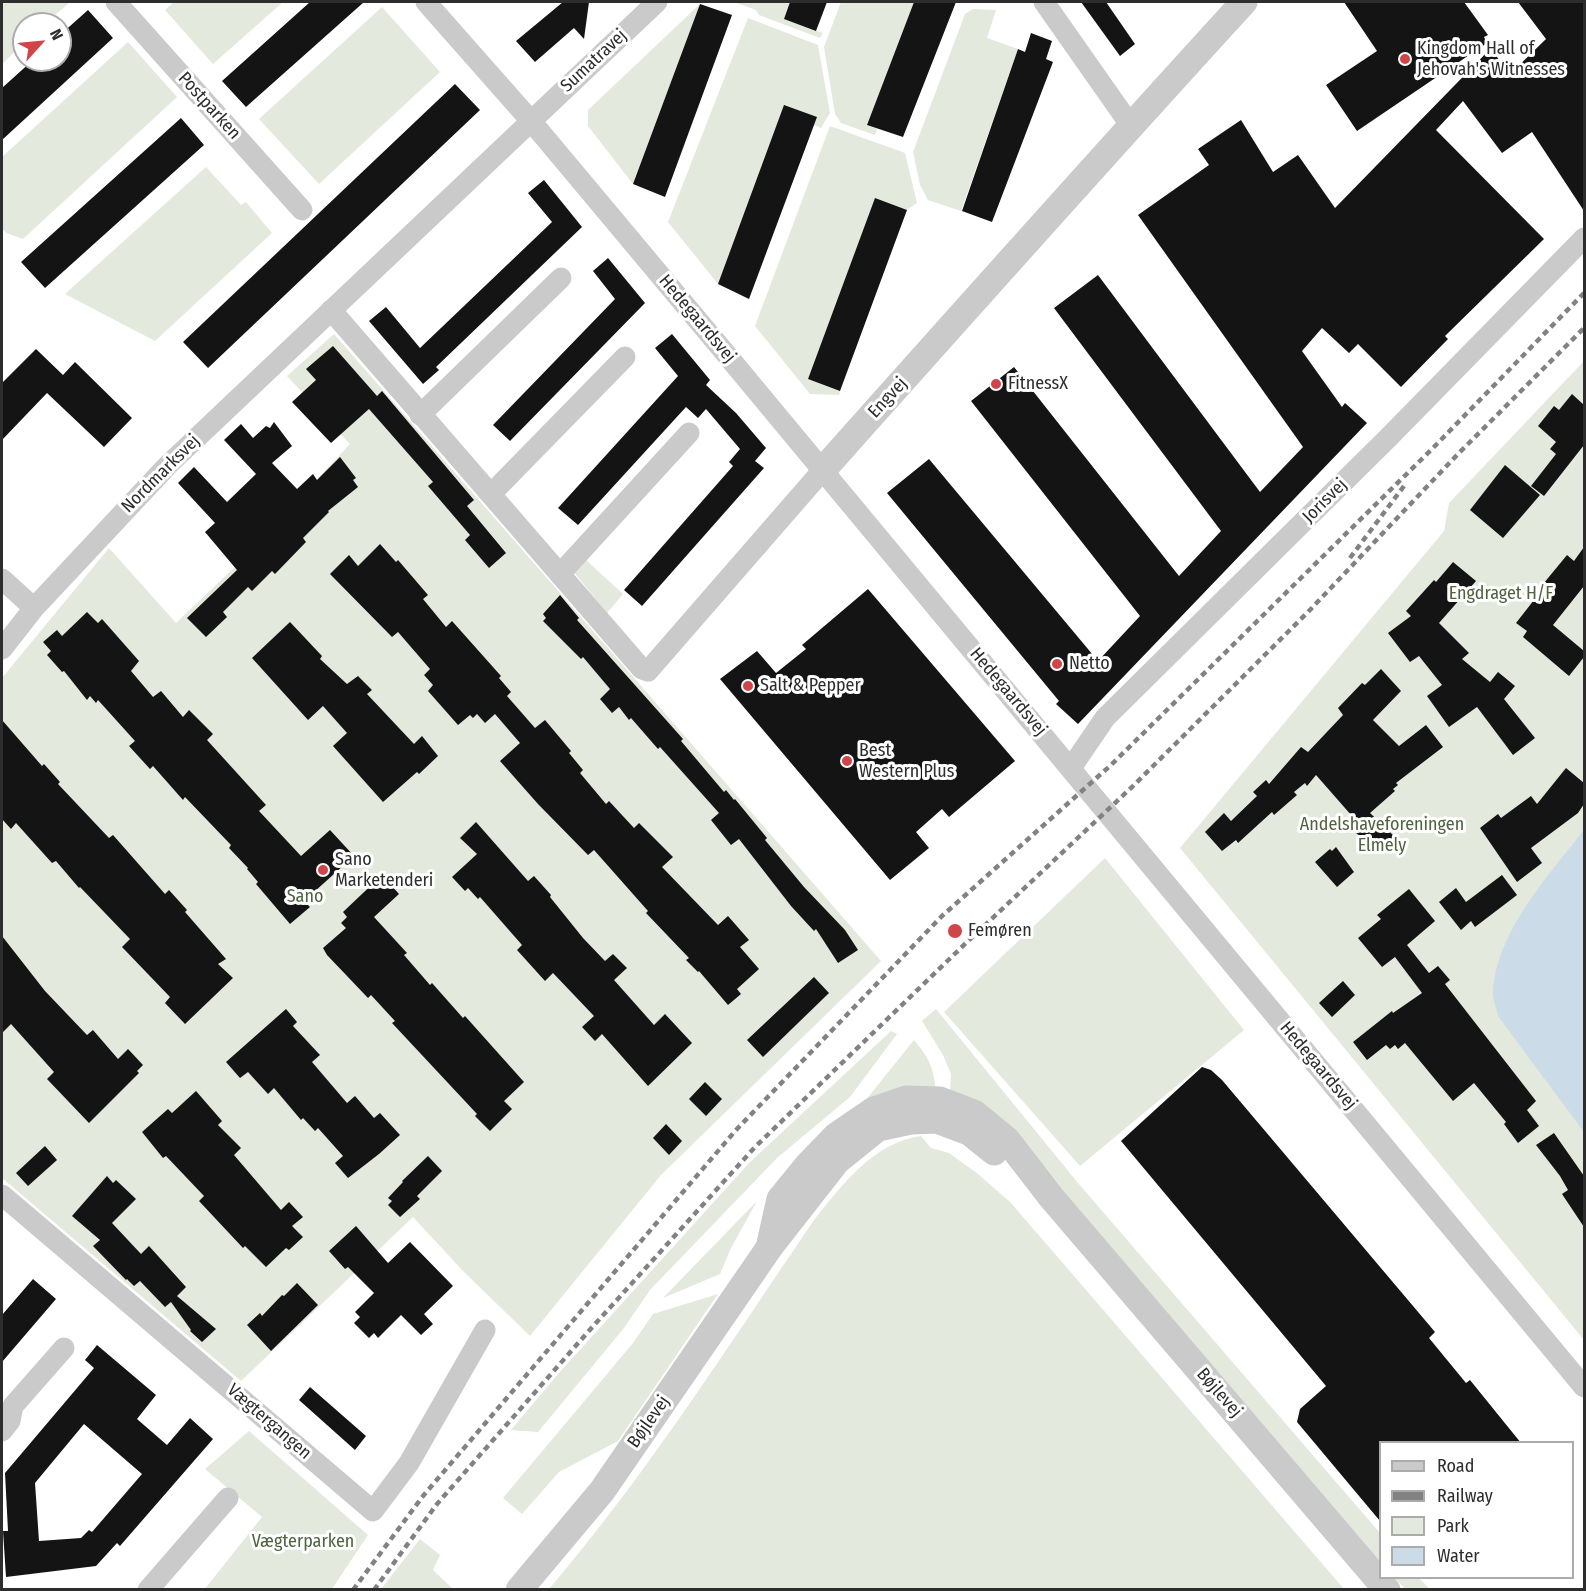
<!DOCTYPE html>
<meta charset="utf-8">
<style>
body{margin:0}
#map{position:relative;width:1586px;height:1591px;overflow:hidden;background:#fff;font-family:"Fira Sans Condensed",sans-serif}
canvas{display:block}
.frame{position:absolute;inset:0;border:3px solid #2d2d2d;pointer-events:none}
.legend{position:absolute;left:1379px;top:1441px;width:195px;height:138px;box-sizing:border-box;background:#fff;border:2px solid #ababab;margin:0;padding:8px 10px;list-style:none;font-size:18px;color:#2d2d2d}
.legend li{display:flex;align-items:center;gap:12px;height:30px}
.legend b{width:30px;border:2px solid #ababab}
.north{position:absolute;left:12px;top:12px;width:60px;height:60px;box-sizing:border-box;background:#fff;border:2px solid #ababab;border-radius:50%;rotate:63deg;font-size:16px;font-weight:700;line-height:24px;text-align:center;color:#2d2d2d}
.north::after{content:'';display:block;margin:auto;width:21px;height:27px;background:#cf4549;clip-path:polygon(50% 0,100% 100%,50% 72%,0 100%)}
</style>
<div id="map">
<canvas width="1586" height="1591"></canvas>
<div class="frame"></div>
<ul class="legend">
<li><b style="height:8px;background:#cacaca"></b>Road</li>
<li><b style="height:8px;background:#828282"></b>Railway</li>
<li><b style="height:16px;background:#e3e9dd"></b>Park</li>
<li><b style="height:16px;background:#cbdbe7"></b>Water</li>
</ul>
<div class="north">N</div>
</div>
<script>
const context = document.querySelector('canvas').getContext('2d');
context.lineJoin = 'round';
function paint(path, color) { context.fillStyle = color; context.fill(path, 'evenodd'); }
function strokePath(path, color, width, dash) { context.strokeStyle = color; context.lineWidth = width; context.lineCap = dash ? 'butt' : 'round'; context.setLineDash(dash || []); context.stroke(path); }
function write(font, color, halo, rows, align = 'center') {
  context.font = font + ' "Fira Sans Condensed",sans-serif'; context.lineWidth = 6; context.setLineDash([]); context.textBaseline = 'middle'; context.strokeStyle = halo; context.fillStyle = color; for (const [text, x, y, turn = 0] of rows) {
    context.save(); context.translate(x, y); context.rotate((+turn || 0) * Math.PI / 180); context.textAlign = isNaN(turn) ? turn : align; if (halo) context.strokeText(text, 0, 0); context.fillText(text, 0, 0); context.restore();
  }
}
const green = new Path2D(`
 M 2,2 L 70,2 L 45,24 L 24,24 L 24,43 L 2,64 Z
 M 174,2 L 283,2 L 213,64 L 165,10 Z
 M 734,2 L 790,2 L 784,19 L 823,33 L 820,38 L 759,15 L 756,10 Z
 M 841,2 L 914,2 L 867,125 L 877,129 L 875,135 L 841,123 L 835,114 L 824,47 Z
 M 700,4 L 633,184 L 588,126 L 588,110 Z
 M 382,7 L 440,72 L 319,184 L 259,119 Z
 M 973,9 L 996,10 L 987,38 L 1018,49 L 961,211 L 928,200 L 920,185 L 913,152 L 965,14 Z
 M 748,18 L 818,45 L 830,113 L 821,128 L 814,125 L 718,284 L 668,222 Z
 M 128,42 L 177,97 L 23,239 L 6,233 L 2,228 L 2,157 Z
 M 830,126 L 905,153 L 917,203 L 907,210 L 875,199 L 808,379 L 840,391 L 839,395 L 810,394 L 755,326 Z
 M 206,167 L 241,205 L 246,202 L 272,233 L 155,341 L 65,294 Z
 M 334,334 L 881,961 L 661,1175 L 530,1336 L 463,1271 L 413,1217 L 241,1381 L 2,1178 L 2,678 L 109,548 L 176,623 L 322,484 L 318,478 L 350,444 L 287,376 Z
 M 1584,361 L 1584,1340 L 1180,848 L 1444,531 L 1449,503 Z
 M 585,559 L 623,594 L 607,613 L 573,571 Z
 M 1105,858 L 1244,1030 L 1080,1166 L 944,1012 Z
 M 936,1009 L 1078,1183 L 1380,1533 L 1380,1561 L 1039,1163 L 950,1092 L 951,1074 L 943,1055 L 922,1021 Z
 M 891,1031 L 897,1034 L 850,1097 L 777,1158 L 650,1290 L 624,1328 L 538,1432 L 511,1430 L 558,1374 L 750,1162 Z
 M 914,1040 C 930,1059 933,1067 936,1091 L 852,1114 L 869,1096 Z
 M 921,1136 L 931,1148 L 949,1153 L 978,1174 L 1011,1203 L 1344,1589 L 549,1589 C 647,1474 729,1345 814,1220 C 842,1185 874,1142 921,1136 Z
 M 757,1201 L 731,1248 L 720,1274 L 663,1298 Z
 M 718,1294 L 618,1441 L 559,1472 L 522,1514 L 503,1498 L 633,1343 L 653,1314 Z
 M 249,1431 L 368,1535 L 332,1589 L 204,1590 L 262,1517 L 205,1469 Z
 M 420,1539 L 440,1555 L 433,1570 L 453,1589 L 381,1589 Z
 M 1395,1578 L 1419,1578 L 1430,1589 L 1405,1589 Z`);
const water = new Path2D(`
 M 1584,830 L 1584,1132 L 1498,1016 C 1497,1009 1493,1001 1493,994 C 1495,933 1549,875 1584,830 Z`);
const building = new Path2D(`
 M 310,2 L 364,2 L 246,107 L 222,81 Z
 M 563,2 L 589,2 L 584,39 L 574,28 L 535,62 L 516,41 Z
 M 790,2 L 827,2 L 816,31 L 784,19 Z
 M 914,2 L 956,2 L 903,137 L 867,125 Z
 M 1081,2 L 1106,2 L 1135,44 L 1120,56 Z
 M 1344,2 L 1464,2 L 1488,35 L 1484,37 L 1487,43 L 1357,131 L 1326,85 L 1377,51 Z
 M 1518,2 L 1584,2 L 1584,211 L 1532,132 L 1502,153 L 1463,101 L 1436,130 L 1544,239 L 1445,336 L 1448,339 L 1401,387 L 1358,344 L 1349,353 L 1322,328 L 1302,351 L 1342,407 L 1345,403 L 1367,423 L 1078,724 L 1056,704 L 1059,701 L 887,493 L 929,459 L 1098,661 L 1140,616 L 971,401 L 1014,367 L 1179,576 L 1221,531 L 1054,308 L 1098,275 L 1260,492 L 1303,447 L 1138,215 L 1209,165 L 1198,149 L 1241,120 L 1273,172 L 1298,155 L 1335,208 L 1491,48 L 1509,75 L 1546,39 Z
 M 700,4 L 732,15 L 665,197 L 633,184 Z
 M 88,10 L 113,38 L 2,140 L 2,88 L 33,60 L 60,60 L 60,35 Z
 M 1031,33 L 1052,41 L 1046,59 L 1053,62 L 992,222 L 962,211 L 1018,49 L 1025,52 Z
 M 455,84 L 480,110 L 208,368 L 183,342 Z
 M 784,105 L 817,117 L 749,299 L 718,284 Z
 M 181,118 L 204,145 L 45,288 L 21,262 Z
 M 544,180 L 582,227 L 436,367 L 439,370 L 423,384 L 369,321 L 386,307 L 420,348 L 552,222 L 528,193 Z
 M 875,198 L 907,210 L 840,391 L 808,379 Z
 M 608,258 L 645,303 L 510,441 L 493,425 L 615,299 L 593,271 Z
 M 672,334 L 710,380 L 706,385 L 736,413 L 766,448 L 755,461 L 764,468 L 642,606 L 624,590 L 733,466 L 729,462 L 740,449 L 706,409 L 698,418 L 686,407 L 578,525 L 558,508 L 678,376 L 655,348 Z
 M 333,346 L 377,396 L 382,391 L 474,500 L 467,506 L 506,553 L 489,568 L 465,540 L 470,535 L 428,486 L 433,482 L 369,409 L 331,443 L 292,402 L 316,380 L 306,369 Z
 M 36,349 L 63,375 L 75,362 L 132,418 L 104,447 L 47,393 L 2,440 L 2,383 Z
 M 1572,394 L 1584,405 L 1584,445 L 1544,496 L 1531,486 L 1556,454 L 1550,449 L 1556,442 L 1538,426 L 1554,406 L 1559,410 Z
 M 274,422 L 292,446 L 272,463 L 297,489 L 313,474 L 317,480 L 340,457 L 356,478 L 353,480 L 358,487 L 328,511 L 329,512 L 303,538 L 306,542 L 275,574 L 272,571 L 252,591 L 248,587 L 223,612 L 227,617 L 206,637 L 187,618 L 237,570 L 205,532 L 215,523 L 178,483 L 194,467 L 227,502 L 256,474 L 224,440 L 241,424 L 253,438 L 266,426 L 270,428 Z
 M 1505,465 L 1540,495 L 1503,538 L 1470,510 Z
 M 380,544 L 396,562 L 398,560 L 428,595 L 423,599 L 446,627 L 452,621 L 501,676 L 499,678 L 511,692 L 507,696 L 535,728 L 545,720 L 571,751 L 569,753 L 583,770 L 580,773 L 606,804 L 609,801 L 634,828 L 639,823 L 673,857 L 662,867 L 718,925 L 728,916 L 749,940 L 740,947 L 759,969 L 737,989 L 741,994 L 728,1005 L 699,971 L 698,972 L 686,960 L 689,958 L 646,913 L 648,911 L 594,850 L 588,855 L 538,804 L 500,761 L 520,743 L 495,714 L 485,723 L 477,714 L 473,718 L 470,715 L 458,725 L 428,691 L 433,685 L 424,675 L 430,669 L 398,632 L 392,637 L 330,574 L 349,555 L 358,566 Z
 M 1584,547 L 1584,586 L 1553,625 L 1584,651 L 1584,657 L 1569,676 L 1523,637 L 1527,631 L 1516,623 L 1541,591 L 1539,589 L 1567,555 L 1574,561 Z
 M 1453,562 L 1476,581 L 1439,623 L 1469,653 L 1462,659 L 1490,682 L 1498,672 L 1515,686 L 1504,699 L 1535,738 L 1513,755 L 1477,707 L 1449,727 L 1427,696 L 1442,685 L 1419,656 L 1410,662 L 1388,633 L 1411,616 L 1406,611 L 1434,580 L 1436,582 Z
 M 868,589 L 1015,761 L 949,817 L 942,809 L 916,832 L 929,848 L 890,880 L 720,679 L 757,651 L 776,673 L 806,649 L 802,645 Z
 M 560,595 L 579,618 L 577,620 L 683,739 L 681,741 L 724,792 L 726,790 L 734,800 L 735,799 L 767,838 L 765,840 L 804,887 L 845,930 L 858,950 L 838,963 L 816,929 L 814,931 L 791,906 L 739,839 L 731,845 L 711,820 L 719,813 L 660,747 L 658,749 L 631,718 L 629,720 L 619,707 L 612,713 L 600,699 L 610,689 L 583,657 L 581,659 L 543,621 L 546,618 L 543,614 Z
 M 87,612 L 98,623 L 102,619 L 139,661 L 131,671 L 153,697 L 161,691 L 183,717 L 189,710 L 213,734 L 207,740 L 266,805 L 259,811 L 301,856 L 330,830 L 354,856 L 304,901 L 310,907 L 290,924 L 256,884 L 258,882 L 247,869 L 248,868 L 229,848 L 231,845 L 185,797 L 183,800 L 153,766 L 150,769 L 129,746 L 135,741 L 98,700 L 96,703 L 90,696 L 87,700 L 64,671 L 62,672 L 47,655 L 51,651 L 43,642 L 57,630 L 62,636 Z
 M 290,622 L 322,656 L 320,659 L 347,684 L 358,676 L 372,690 L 367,694 L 414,744 L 422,736 L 438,756 L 419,774 L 417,772 L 383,802 L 333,746 L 347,733 L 323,706 L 308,720 L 252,658 Z
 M 1381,669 L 1401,691 L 1373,720 L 1399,746 L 1426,725 L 1443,747 L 1396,783 L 1398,785 L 1393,789 L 1395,791 L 1370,813 L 1395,837 L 1378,853 L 1353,830 L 1359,824 L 1316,775 L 1307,786 L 1305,783 L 1294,792 L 1297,795 L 1274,815 L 1272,812 L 1238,843 L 1236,840 L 1222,851 L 1205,832 L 1224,813 L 1231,821 L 1257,796 L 1253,792 L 1266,780 L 1269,784 L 1301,747 L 1308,752 L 1343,715 L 1338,708 L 1362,683 L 1365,685 Z
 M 2,720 L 42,766 L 44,764 L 60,782 L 58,784 L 109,838 L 113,835 L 165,894 L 169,890 L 187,910 L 185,912 L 226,959 L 218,964 L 233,978 L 185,1024 L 165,1003 L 170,997 L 122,947 L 130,939 L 80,887 L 79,888 L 56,861 L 52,863 L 16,823 L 11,829 L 2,819 Z
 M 1566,768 L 1584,783 L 1584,804 L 1578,813 L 1531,848 L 1542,863 L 1517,882 L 1480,828 L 1498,814 L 1501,818 L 1531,796 L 1537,804 Z
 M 476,822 L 528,881 L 534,876 L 551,895 L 550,897 L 583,938 L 605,961 L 613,954 L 627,968 L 614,980 L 654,1025 L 665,1014 L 692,1043 L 648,1086 L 602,1034 L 595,1041 L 582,1027 L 594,1016 L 553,973 L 545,981 L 517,950 L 522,945 L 480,897 L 478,899 L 468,888 L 465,891 L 452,877 L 477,854 L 460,838 Z
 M 1336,847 L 1354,872 L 1337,887 L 1315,862 L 1330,849 L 1332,851 Z
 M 382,875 L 399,894 L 374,917 L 407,953 L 404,955 L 430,985 L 432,983 L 463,1018 L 465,1016 L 524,1082 L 504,1101 L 512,1109 L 490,1131 L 475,1116 L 477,1114 L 392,1023 L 395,1021 L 371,995 L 368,998 L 327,955 L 323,948 L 346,928 L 341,923 L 347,917 L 343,912 Z
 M 1502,875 L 1517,895 L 1475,927 L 1471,921 L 1461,930 L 1439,902 L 1456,888 L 1466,902 Z
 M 1409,889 L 1435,921 L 1407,945 L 1429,973 L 1438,966 L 1450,980 L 1445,984 L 1536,1101 L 1527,1110 L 1539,1126 L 1518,1143 L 1504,1124 L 1506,1122 L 1474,1083 L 1453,1101 L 1405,1043 L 1398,1049 L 1395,1045 L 1390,1049 L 1386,1045 L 1367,1060 L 1353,1042 L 1392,1011 L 1393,1013 L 1422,993 L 1395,957 L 1382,967 L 1358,938 L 1381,919 L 1377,915 Z
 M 2,936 L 45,991 L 87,1035 L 93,1030 L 118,1059 L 128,1049 L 143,1065 L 137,1071 L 139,1073 L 89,1123 L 47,1079 L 54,1072 L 11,1024 L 2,1033 Z
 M 814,977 L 829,993 L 763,1057 L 747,1040 Z
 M 1343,981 L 1355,995 L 1332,1017 L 1319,1003 Z
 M 286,1009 L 297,1022 L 293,1026 L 320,1055 L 312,1062 L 347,1103 L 355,1096 L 374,1118 L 380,1113 L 400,1135 L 379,1154 L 348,1178 L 335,1163 L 343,1156 L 318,1128 L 315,1131 L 303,1118 L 301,1120 L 274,1088 L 268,1094 L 248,1072 L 240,1078 L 226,1062 Z
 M 1202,1067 L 1211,1070 L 1222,1080 L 1435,1332 L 1429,1338 L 1466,1383 L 1470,1380 L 1521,1443 L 1380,1443 L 1380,1521 L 1297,1422 L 1300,1409 L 1326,1386 L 1121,1141 Z
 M 705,1082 L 722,1099 L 706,1116 L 689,1099 Z
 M 196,1091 L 222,1121 L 218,1125 L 241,1148 L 234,1155 L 281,1210 L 289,1202 L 303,1217 L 292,1226 L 303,1237 L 289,1250 L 286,1248 L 266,1267 L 245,1246 L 243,1248 L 199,1201 L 204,1196 L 166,1156 L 163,1158 L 142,1132 L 168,1109 L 172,1113 Z
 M 666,1124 L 682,1141 L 669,1155 L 653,1138 Z
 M 1554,1133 L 1584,1176 L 1584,1227 L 1562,1194 L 1568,1190 L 1560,1176 L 1536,1145 Z
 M 45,1146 L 57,1160 L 28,1186 L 16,1173 Z
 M 428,1156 L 442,1171 L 417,1196 L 420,1199 L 400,1217 L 388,1205 L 392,1201 L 388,1198 L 403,1182 L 402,1181 Z
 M 107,1176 L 113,1183 L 116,1180 L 136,1199 L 112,1223 L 141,1254 L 149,1246 L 186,1287 L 177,1296 L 216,1329 L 202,1342 L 190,1331 L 191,1330 L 171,1302 L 165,1307 L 140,1281 L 134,1286 L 127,1279 L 126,1280 L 93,1246 L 100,1240 L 72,1216 Z
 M 356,1226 L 388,1263 L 410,1242 L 453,1286 L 424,1314 L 433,1324 L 421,1335 L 401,1315 L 378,1338 L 374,1333 L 369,1338 L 354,1323 L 360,1317 L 355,1312 L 374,1293 L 348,1267 L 345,1269 L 329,1251 Z
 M 33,1279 L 56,1299 L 2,1362 L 2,1315 Z
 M 297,1283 L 318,1305 L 271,1351 L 247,1325 L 260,1313 L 262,1316 L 282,1295 L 284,1296 Z
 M 97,1345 L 156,1395 L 137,1419 L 167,1445 L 190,1418 L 213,1439 L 120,1546 L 117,1543 L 96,1566 L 6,1577 L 3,1531 L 8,1531 L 5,1473 L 94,1368 L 85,1360 ZM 84,1424 L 142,1474 L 92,1532 L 89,1530 L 81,1538 L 39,1541 L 35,1483 Z
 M 310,1387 L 366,1436 L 355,1450 L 299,1400 Z`);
const minor = new Path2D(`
 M 116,2 L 302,210
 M 426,2 L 531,121 L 721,348 L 1584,1387
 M 1044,2 L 1131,126
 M 331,310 L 642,669 L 648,671 L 822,471
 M 420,415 L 561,278
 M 491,494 L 625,357
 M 560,574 L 689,433
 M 2,579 L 34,608
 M 2,649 L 34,608 L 168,465 L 657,2
 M 1071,768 L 1105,718 L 1389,437 L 1584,238
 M 2,1195 L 373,1511 L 409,1463 L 485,1330
 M 2,1431 L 10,1421 L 13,1406 L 64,1348
 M 148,1590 L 228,1498`);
const tertiary = new Path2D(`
 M 822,471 C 962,314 1102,157 1244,2
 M 769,1248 L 780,1199 L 807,1166 L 836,1136 L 874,1110 L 906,1099 L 940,1100 L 974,1113 L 1007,1140 L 1051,1197 L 1387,1590
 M 519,1590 L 602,1491 L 769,1248 L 837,1161 L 878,1128 L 911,1121 L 937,1120 L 969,1132 L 994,1152`);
const rail = new Path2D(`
 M 1350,558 L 1404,486
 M 353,1590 L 423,1496 L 736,1130 L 942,916 L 1111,765 L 1433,448 L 1584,293
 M 374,1590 L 437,1504 L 587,1333 L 755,1147 L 966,943 L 1132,787 L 1308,612 L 1457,455 L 1584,328`);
const markers = [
 [1405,59,6,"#cf4549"],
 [996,384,6,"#cf4549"],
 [1057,664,6,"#cf4549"],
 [748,686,6,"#cf4549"],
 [847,761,6,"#cf4549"],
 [323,870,6,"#cf4549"],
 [955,931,8,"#cf4549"]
];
const poiNames = [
 ["Kingdom Hall of",1417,49],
 ["Jehovah's Witnesses",1417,70],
 ["FitnessX",1008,384],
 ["Netto",1069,664],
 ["Salt & Pepper",760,686],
 ["Best",859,751],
 ["Western Plus",859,772],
 ["Sano",335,860],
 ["Marketenderi",335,881],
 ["Femøren",968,931]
];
const streetNames = [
 ["Sumatravej",594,61,-43],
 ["Postparken",209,106,48],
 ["Hedegaardsvej",697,319,50],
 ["Engvej",888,398,-47],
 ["Nordmarksvej",161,474,-45],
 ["Jorisvej",1325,501,-45],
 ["Hedegaardsvej",1008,692,50],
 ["Hedegaardsvej",1318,1066,50],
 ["Bøjlevej",1219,1393,49],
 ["Vægtergangen",269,1422,41],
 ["Bøjlevej",649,1422,-55]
];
const parkNames = [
 ["Engdraget H/F",1501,594],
 ["Andelshaveforeningen",1382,825],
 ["Elmely",1382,846],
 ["Sano",305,897],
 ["Vægterparken",303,1542]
];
paint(green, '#e3e9dd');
paint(water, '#cbdbe7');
paint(building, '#141414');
strokePath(minor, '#cacaca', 21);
strokePath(tertiary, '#cacaca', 27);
strokePath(rail, '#828282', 4.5, [6, 4.5]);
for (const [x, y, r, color] of markers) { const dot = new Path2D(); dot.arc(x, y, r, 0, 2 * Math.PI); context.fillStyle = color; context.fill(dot); strokePath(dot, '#fff', 2); }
write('18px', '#2d2d2d', '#fff', poiNames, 'left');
write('18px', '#2d2d2d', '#fff', streetNames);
write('18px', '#4f6340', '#fff', parkNames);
</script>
